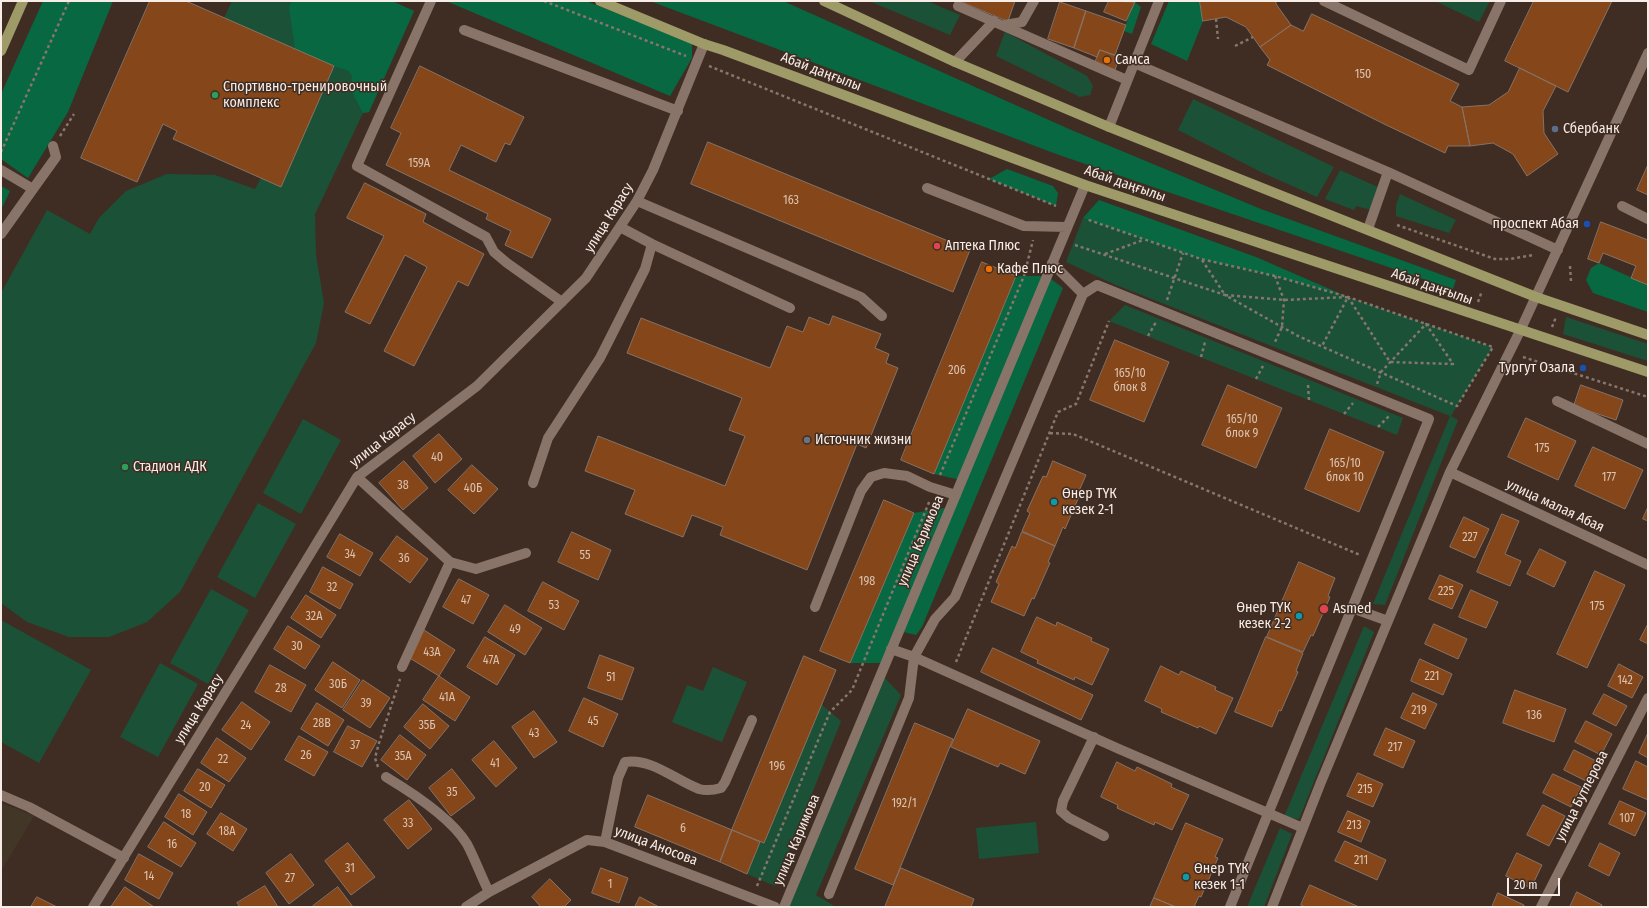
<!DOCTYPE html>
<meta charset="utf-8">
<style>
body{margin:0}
#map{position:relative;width:1649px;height:908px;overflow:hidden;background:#3f2d23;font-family:"Fira Sans Condensed",sans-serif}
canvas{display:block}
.frame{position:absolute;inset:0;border:2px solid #f8ece6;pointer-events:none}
.scale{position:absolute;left:1507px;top:878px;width:53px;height:18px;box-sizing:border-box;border:2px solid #f8ece6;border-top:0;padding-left:5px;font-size:12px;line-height:14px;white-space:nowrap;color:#f8ece6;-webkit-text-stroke:3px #3f2d23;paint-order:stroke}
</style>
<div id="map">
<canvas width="1649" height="908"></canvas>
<div class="frame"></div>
<div class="scale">20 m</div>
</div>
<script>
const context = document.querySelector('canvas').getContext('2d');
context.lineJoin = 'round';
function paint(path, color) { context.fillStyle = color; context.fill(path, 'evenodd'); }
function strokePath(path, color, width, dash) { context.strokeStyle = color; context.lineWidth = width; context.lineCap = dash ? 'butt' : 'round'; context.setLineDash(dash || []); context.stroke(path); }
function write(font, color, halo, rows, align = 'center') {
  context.font = font + ' "Fira Sans Condensed",sans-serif'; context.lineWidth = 3; context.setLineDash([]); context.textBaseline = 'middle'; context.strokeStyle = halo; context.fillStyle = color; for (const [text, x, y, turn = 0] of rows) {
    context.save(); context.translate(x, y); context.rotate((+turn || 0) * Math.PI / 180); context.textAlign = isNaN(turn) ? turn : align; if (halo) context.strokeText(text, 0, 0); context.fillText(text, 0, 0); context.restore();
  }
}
const education = new Path2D(`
 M 1,803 L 34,816 L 1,871 Z`);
const green = new Path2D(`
 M 232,1 L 392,1 L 414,11 L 369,112 L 363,113 L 315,214 L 316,255 L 324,303 L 316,343 L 180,592 L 147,622 L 109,637 L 69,637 L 27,622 L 1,603 L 1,293 L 47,210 L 90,234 L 99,218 L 126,191 L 167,174 L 215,175 L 255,189 L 261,178 L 224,18 Z
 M 869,1 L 927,1 L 960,15 L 950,35 Z
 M 1435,1 L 1490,1 L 1479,22 Z
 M 1005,32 L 1087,76 L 1093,86 L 1090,95 L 1080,97 L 996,56 Z
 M 1193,99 L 1334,167 L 1317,197 L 1261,172 L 1178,130 Z
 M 1340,170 L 1380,188 L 1371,210 L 1356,206 L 1354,210 L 1325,199 Z
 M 1400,194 L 1456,220 L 1449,233 L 1396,216 L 1396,205 Z
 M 1083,218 L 1201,259 L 1275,276 L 1348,297 L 1493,347 L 1451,416 L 1458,420 L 1385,605 L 1373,604 L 1450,416 L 1116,285 L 1066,262 Z
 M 1125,305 L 1403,418 L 1397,435 L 1109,321 Z
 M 1566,317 L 1648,344 L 1648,361 L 1563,334 Z
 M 303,419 L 341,440 L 301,514 L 263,493 Z
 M 258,503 L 296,524 L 255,598 L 217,577 Z
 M 211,589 L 249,610 L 208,684 L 170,663 Z
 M 1,620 L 91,670 L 39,763 L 1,742 Z
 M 1364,626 L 1374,632 L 1299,819 L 1284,817 Z
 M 160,663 L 198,684 L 158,757 L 120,737 Z
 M 713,667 L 747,682 L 722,742 L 672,722 L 687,685 L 703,691 Z
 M 881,674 L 901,695 L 816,895 L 836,907 L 784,907 Z
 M 821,704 L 841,721 L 775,886 L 747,874 L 760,842 L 764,843 Z
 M 1036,822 L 1039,853 L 979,859 L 976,828 Z
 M 1280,828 L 1292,834 L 1264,907 L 1247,907 Z`);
const forest = new Path2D(`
 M 43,1 L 113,1 L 68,112 L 28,178 L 1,159 L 1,94 Z
 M 292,1 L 392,1 L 414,11 L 369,112 L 363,113 L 351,90 L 352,76 L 349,71 L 334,66 L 295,49 L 289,7 Z
 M 446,1 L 586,1 L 692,43 L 692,58 L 670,96 Z
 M 650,1 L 783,1 L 1069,129 L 1261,209 L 1456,280 L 1453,289 L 1059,155 Z
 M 1133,1 L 1141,7 L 1132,34 L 1124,31 Z
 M 1169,1 L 1200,1 L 1203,21 L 1187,61 L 1151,44 Z
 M 1007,169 L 1053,186 L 1058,193 L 1056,206 L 989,179 Z
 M 1,186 L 10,191 L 1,210 Z
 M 1099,200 L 1256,257 L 1348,297 L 1275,276 L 1201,259 L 1083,218 Z
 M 1599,263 L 1648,285 L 1648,312 L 1593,293 L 1586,280 L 1591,268 Z
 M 1016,276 L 1047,276 L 1063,288 L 922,627 L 916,635 L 899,631 L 885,663 L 850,663 L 914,513 L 951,507 L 961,480 L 934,474 Z`);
const building = new Path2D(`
 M 150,1 L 186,1 L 334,66 L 281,187 L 173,139 L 177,131 L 163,124 L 137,182 L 81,158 Z
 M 960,1 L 1015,1 L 1008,21 Z
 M 1109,1 L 1135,2 L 1126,21 L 1104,12 Z
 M 1200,1 L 1276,1 L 1276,4 L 1291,25 L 1260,47 L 1246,27 L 1226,17 L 1203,21 Z
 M 1534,1 L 1612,1 L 1568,92 L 1505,61 Z
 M 1060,2 L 1086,11 L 1074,48 L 1048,39 Z
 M 1086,11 L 1126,25 L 1115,55 L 1100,50 L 1097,57 L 1074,48 Z
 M 1312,14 L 1459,84 L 1450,101 L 1462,107 L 1470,146 L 1448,146 L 1445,153 L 1384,124 L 1267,65 L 1270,60 L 1260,47 L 1291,25 L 1303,31 Z
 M 1100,50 L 1119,57 L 1115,70 L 1095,63 Z
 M 420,66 L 524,117 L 510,145 L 505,143 L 496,162 L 461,145 L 449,170 L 551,219 L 532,258 L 505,245 L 511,231 L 486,219 L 488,214 L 386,165 L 401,133 L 391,128 Z
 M 1520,68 L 1556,86 L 1543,111 L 1544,133 L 1558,154 L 1527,176 L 1513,154 L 1493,143 L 1470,146 L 1462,107 L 1489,105 L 1508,92 Z
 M 708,142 L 970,250 L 953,292 L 691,184 Z
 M 1648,165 L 1648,195 L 1637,190 Z
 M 365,183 L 426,214 L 423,222 L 484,254 L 468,286 L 458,281 L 414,366 L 384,351 L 427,267 L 405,255 L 370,324 L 345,312 L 384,236 L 347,218 Z
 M 1601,222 L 1648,240 L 1648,285 L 1631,278 L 1636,266 L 1603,253 L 1599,263 L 1588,259 Z
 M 982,262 L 1016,276 L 934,474 L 901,460 Z
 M 833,316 L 881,334 L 875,348 L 889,354 L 886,363 L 898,368 L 866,448 L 857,444 L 807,570 L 720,535 L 723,527 L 692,515 L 683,537 L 625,514 L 635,490 L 585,471 L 598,436 L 725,486 L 745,436 L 729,430 L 742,398 L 627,353 L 641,318 L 770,368 L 787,326 L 803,332 L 809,317 L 829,325 Z
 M 1115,340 L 1169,362 L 1144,422 L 1090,400 Z
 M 1228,385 L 1282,408 L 1256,468 L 1202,445 Z
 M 1581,385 L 1623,400 L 1616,420 L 1574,406 Z
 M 1526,418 L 1576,441 L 1558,480 L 1508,457 Z
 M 1330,429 L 1384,452 L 1359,512 L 1305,489 Z
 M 439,434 L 462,459 L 435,483 L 413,456 Z
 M 1593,447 L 1643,470 L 1625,509 L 1575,486 Z
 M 404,461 L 428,488 L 403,510 L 379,483 Z
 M 1053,461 L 1086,475 L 1079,491 L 1081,492 L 1065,529 L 1063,527 L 1055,546 L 1022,531 L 1030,513 L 1027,511 L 1043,476 L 1046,477 Z
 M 472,465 L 498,489 L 474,514 L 448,490 Z
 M 884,500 L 914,513 L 850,663 L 820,651 Z
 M 1648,507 L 1648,521 L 1643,519 Z
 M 1502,514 L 1519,521 L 1505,554 L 1521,561 L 1510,586 L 1477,572 Z
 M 1464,517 L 1489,529 L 1475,558 L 1450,547 Z
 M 572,532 L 611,550 L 598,580 L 558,562 Z
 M 1022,532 L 1055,546 L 1048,562 L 1050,563 L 1034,599 L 1032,598 L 1024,616 L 991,602 L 999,584 L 996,582 L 1012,546 L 1015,548 Z
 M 340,534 L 373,553 L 360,576 L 327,557 Z
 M 397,536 L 428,559 L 410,583 L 380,560 Z
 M 1540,549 L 1566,562 L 1554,587 L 1527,574 Z
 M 1299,562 L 1335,578 L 1328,596 L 1330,597 L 1313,636 L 1311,635 L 1303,652 L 1267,637 Z
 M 323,567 L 353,584 L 340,609 L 310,592 Z
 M 1595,571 L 1625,585 L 1587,668 L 1557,654 Z
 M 1440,575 L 1463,585 L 1452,609 L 1429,599 Z
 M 459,579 L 489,595 L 473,624 L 443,607 Z
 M 543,582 L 579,601 L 564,630 L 528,611 Z
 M 1471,590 L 1498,602 L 1486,628 L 1459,617 Z
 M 306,595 L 336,615 L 321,638 L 291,618 Z
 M 505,605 L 542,628 L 525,655 L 488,632 Z
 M 1037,617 L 1056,626 L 1057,622 L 1092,638 L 1091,641 L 1109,649 L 1092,685 L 1075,677 L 1074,680 L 1037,663 L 1038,660 L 1021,652 Z
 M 1434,624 L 1467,639 L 1458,659 L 1425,644 Z
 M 1648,624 L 1648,644 L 1640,640 Z
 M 288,626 L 320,646 L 305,669 L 274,649 Z
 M 424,630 L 455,650 L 439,676 L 408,657 Z
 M 485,637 L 515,655 L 497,685 L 467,667 Z
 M 1266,637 L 1303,653 L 1296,671 L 1298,672 L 1281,711 L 1279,710 L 1272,727 L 1235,712 Z
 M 993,648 L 1093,695 L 1081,720 L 981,672 Z
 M 600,655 L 634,668 L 622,700 L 588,688 Z
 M 804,656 L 836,670 L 764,843 L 732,830 Z
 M 1420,659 L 1452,674 L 1443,695 L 1411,681 Z
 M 333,662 L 360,680 L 342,708 L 315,690 Z
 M 1619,664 L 1643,677 L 1632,698 L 1608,686 Z
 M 270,665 L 306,685 L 291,712 L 255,692 Z
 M 1161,666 L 1179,675 L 1181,671 L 1216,687 L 1215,690 L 1233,698 L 1216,734 L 1199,726 L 1198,728 L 1161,712 L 1162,709 L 1145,701 Z
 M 439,676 L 470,697 L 455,721 L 423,700 Z
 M 363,680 L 390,698 L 370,728 L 343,710 Z
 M 1515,690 L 1566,709 L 1554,742 L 1503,723 Z
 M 1413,693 L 1437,704 L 1425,729 L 1401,718 Z
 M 1604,694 L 1627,706 L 1616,726 L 1593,714 Z
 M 584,698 L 618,714 L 603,747 L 569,731 Z
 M 242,702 L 270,722 L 251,750 L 222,730 Z
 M 317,703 L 344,720 L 328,746 L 301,729 Z
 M 423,704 L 449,726 L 430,749 L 404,727 Z
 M 968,709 L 1040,741 L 1025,774 L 1000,763 L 998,767 L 951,747 Z
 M 534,711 L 557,742 L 534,758 L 512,727 Z
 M 1586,721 L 1612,734 L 1601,755 L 1575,742 Z
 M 915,723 L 953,739 L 893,885 L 855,869 Z
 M 348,726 L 377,741 L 362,767 L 334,752 Z
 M 1386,728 L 1415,741 L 1403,768 L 1374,755 Z
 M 1648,733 L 1648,758 L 1639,753 Z
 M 400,735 L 426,755 L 407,780 L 381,760 Z
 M 299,736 L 328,752 L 314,776 L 285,760 Z
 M 217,738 L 246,758 L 229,782 L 201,763 Z
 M 494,741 L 517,768 L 496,787 L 472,760 Z
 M 1574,750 L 1596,761 L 1586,781 L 1564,770 Z
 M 1636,761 L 1648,767 L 1648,800 L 1623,789 Z
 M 1117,762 L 1135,771 L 1137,767 L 1172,784 L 1171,787 L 1189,795 L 1172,830 L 1155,822 L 1154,825 L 1117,808 L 1118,805 L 1101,797 Z
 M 198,769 L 225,785 L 211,808 L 184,791 Z
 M 452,769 L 475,798 L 451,816 L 429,788 Z
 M 1358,773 L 1383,784 L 1373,807 L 1347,796 Z
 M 1553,774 L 1581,787 L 1571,807 L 1543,793 Z
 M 179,794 L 207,812 L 193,835 L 165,817 Z
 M 648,795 L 732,830 L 720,862 L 635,827 Z
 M 409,800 L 432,829 L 408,849 L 384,820 Z
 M 1620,801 L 1646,813 L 1635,836 L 1609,824 Z
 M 1543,805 L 1565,816 L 1549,846 L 1527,835 Z
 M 1348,811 L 1370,821 L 1361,842 L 1338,832 Z
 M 221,813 L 247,829 L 233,851 L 207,834 Z
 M 164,822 L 196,843 L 181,867 L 148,847 Z
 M 1186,823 L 1223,839 L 1215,857 L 1218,858 L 1201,897 L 1199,896 L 1194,907 L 1176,907 L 1154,898 Z
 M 732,830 L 760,842 L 747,874 L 720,862 Z
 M 1345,841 L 1386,860 L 1377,880 L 1335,861 Z
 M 348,843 L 375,877 L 351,895 L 325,861 Z
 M 1600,843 L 1620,853 L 1609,876 L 1589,866 Z
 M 1517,853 L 1542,865 L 1531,888 L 1506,876 Z
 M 139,854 L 173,873 L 159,899 L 125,880 Z
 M 291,854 L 314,885 L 289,904 L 266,873 Z
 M 601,868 L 628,878 L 619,903 L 592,893 Z
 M 901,868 L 974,899 L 971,907 L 885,907 Z
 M 550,879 L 571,900 L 564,907 L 541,907 L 532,897 Z
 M 1310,885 L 1359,907 L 1305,907 L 1301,905 Z
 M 265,886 L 278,907 L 240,907 L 237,903 Z
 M 125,887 L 154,907 L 111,907 Z
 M 338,887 L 353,907 L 314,907 L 313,906 Z
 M 1577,892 L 1602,905 L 1601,907 L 1570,907 Z
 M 1498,893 L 1524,905 L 1524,907 L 1492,907 Z
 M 37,897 L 57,907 L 31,907 Z
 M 640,897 L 659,907 L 635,907 Z
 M 1154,898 L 1176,907 L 1150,907 Z`);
const path = new Path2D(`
 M 544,1 L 686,56
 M 1216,19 L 1218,39
 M 1235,46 L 1253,37
 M 709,66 L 1056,206
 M 60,136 L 74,114
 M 1,152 L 69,1
 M 1397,225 L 1495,259 L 1509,259 L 1534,255
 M 1075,245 L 1225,295 L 1298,336 L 1457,406 L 1493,347 L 1348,297 L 1275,276 L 1201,259 L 1086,219
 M 1105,254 L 1143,240
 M 1202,260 L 1225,295 L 1284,300 L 1348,297 L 1322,346
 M 1570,266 L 1571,281
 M 1275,276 L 1284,300 L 1282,327 L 1275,342
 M 1348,297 L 1390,362 L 1453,364 L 1426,324 L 1381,372 L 1377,384
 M 1167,300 L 1183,253
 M 1478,302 L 1482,291
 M 1552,327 L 1556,317
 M 1148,336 L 1156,322
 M 1201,357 L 1205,342
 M 1523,357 L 1648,397
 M 1256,379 L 1263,366
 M 1308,385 L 1309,400
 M 1344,414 L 1353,403
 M 1378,427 L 1389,416
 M 1050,433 L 1073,434 L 1360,555
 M 940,475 L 1024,276 L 1033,240
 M 956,662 L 1058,412 L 1076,404 L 1109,321
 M 378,767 L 375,758 L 379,743 L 400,679
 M 757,886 L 830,712 L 852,690 L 930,500`);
const minor = new Path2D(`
 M 431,1 L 357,166 L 486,237 L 494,252 L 507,263 L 562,302
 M 1324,1 L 1469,70 L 1501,1
 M 958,6 L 1127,80
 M 1005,25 L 1022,22 L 1034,1
 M 464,30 L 678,111
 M 955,62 L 994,21
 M 1134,63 L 1388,172 L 1558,250
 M 1109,127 L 1159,1
 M 1,170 L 33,189 L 1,234
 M 927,188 L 1024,226 L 1067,227
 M 33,189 L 56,157 L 53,146
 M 637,201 L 861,297 L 882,316
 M 1622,206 L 1648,219
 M 620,227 L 652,244 L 790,308
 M 1368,229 L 1388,172
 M 1083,294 L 1097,285 L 1429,419 L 1352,608 L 1388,621
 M 1557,401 L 1648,444
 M 1450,472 L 1648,565
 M 357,477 L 450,562 L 476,569 L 526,553
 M 533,483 L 548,438 L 600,358 L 645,269 L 652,244
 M 815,607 L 861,491 L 871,477 L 884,473 L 907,476 L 930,487 L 956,495
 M 891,649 L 914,657 L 935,619 L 955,597 L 1083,294 L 1052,263
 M 402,667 L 450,562
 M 1094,737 L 1063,801 L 1061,811 L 1069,818 L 1104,836
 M 386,777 C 411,792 452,819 467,844 C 475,859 481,876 489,892
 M 1,795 L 29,807 L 124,858
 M 605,842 L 618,778 L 625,762 C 652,758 675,780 699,789 C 706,791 714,790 721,788 L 725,782 L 752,720
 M 829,894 L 909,698 L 914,657 L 1119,749 L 1303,828
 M 93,907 L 262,633 L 357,477 L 477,386 L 586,278 L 637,201 L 653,170 L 704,44
 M 466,907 L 489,892 L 587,840 L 605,842 L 775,907
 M 784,907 L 1085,185
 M 1230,907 L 1352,608
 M 1272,907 L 1321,782 L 1450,472 L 1520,331 L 1648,53
 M 1541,907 L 1648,698`);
const major = new Path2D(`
 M 600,1 L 704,44 L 723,50 L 1085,185 L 1648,372
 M 824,1 L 955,62 L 1109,127 L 1536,297 L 1648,335
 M 1,51 L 23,1`);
const markers = [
 [1107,60,4,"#e8710a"],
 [215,95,4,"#2e9e5b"],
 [1555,129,4,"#5c6f8a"],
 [1587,224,4,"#1a4fb4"],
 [937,246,4,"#e0444e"],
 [989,269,4,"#e8710a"],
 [1583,368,4,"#1a4fb4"],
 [807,440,4,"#6b7280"],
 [125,467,4,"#2e9e5b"],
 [1054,502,4,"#0f9aa8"],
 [1324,609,5,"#e0444e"],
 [1299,616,4,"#0f9aa8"],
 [1186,877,4,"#0f9aa8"]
];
const numberNames = [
 ["150",1363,75],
 ["159А",419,164],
 ["163",791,201],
 ["206",957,371],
 ["165/10",1130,374],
 ["блок 8",1130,388],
 ["165/10",1242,420],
 ["блок 9",1242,434],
 ["175",1542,449],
 ["40",437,458],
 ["165/10",1345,464],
 ["блок 10",1345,478],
 ["177",1609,478],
 ["38",403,486],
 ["40Б",473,489],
 ["227",1470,538],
 ["34",350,555],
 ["55",585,556],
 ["36",404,559],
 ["198",867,582],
 ["32",332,588],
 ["225",1446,592],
 ["47",466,601],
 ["53",554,606],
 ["175",1597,607],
 ["32А",314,617],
 ["49",515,630],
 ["30",297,647],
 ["43А",432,653],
 ["47А",491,661],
 ["221",1432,677],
 ["51",611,678],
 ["142",1625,681],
 ["30Б",338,685],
 ["28",281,689],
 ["41А",447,698],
 ["39",366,704],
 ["219",1419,711],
 ["136",1534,716],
 ["45",593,722],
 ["28В",322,724],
 ["24",246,726],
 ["35Б",427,726],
 ["43",534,734],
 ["37",355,746],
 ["217",1395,748],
 ["26",306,756],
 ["35А",403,757],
 ["22",223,760],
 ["41",495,764],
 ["196",777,767],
 ["20",205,788],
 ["215",1365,790],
 ["35",452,793],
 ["192/1",904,804],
 ["18",186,815],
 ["107",1627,819],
 ["33",408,824],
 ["213",1354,826],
 ["6",683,829],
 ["18А",227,832],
 ["16",172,845],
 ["211",1361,861],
 ["31",350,869],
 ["14",149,877],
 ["27",290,879],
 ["1",610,885]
];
const poiNames = [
 ["Самса",1115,60],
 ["Спортивно-тренировочный",223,87],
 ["комплекс",223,103],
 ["Сбербанк",1563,129],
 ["проспект Абая",1579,224,"right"],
 ["Аптека Плюс",945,246],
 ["Кафе Плюс",997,269],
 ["Тургут Озала",1575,368,"right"],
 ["Источник жизни",815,440],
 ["Стадион АДК",133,467],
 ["Өнер ТҮК",1062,494],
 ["кезек 2-1",1062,510],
 ["Өнер ТҮК",1291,608,"right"],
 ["кезек 2-2",1291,624,"right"],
 ["Asmed",1333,609],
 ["Өнер ТҮК",1194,869],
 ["кезек 1-1",1194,885]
];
const streetNames = [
 ["Абай даңғылы",821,72,21],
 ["Абай даңғылы",1125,184,19],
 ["улица Карасу",609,218,-58],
 ["Абай даңғылы",1432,287,19],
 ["улица Карасу",383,440,-38],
 ["улица малая Абая",1555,506,25],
 ["улица Каримова",921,541,-67],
 ["улица Карасу",199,709,-58],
 ["улица Бутлерова",1582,796,-63],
 ["улица Каримова",797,840,-67],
 ["улица Аносова",656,846,21]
];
paint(education, '#423727');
paint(green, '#1b5237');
paint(forest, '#076841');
paint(building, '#854719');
strokePath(building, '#867266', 1);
strokePath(path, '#86766d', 2.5, [3, 3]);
strokePath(minor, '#897469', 10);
strokePath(major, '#9e9b68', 10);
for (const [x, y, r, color] of markers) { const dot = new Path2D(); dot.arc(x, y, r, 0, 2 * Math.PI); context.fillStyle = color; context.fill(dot); strokePath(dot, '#3f2d23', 1.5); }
write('12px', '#dbc3b3', null, numberNames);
write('14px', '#f8ece6', '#3f2d23', poiNames, 'left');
write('14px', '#f8ece6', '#3f2d23', streetNames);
</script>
